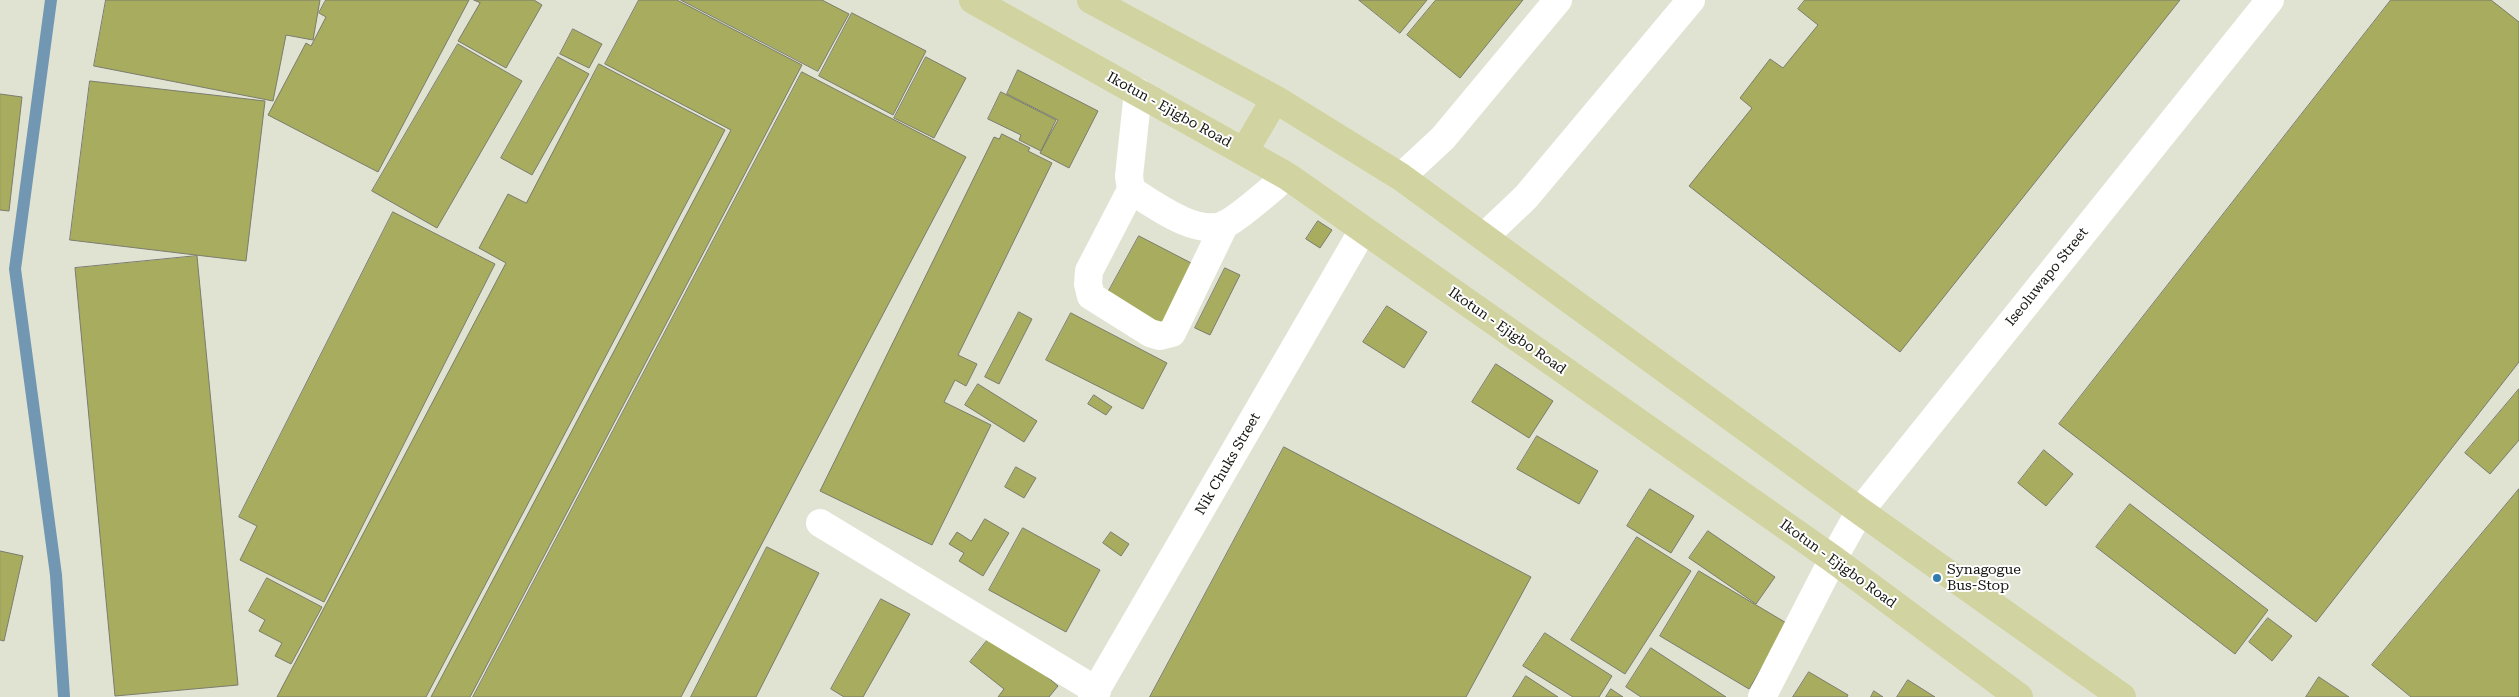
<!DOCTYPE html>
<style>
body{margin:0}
canvas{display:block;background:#e1e3d2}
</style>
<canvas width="2519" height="697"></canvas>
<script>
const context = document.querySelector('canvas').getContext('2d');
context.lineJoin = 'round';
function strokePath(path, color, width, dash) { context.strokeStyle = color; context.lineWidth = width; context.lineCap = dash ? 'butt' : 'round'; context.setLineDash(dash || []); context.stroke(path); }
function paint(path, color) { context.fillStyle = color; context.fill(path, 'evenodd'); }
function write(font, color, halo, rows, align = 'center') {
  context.font = font + ' "Roboto Serif",serif'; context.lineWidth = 4; context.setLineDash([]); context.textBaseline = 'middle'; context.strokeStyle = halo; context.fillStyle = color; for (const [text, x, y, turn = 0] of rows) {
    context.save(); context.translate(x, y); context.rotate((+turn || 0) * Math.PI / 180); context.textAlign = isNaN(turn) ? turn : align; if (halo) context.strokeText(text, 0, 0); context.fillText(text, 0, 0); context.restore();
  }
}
const stream = new Path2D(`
 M 51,0 L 15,269 L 56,575 L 64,697`);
const building = new Path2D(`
 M 106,0 L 320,0 L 313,40 L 286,35 L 273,101 L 94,66 Z
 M 326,0 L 469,0 L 378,172 L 268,115 L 306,43 L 311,46 L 326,17 L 319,13 Z
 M 474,0 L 534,0 L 542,5 L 506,68 L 458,41 L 480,3 Z
 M 639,0 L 677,0 L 802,65 L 470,697 L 431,697 L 731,130 L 605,64 Z
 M 681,0 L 822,0 L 849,14 L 818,71 Z
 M 1359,0 L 1427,0 L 1400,33 Z
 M 1436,0 L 1523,0 L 1460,78 L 1407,35 Z
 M 1805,0 L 2180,0 L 1900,352 L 1689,186 L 1752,108 L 1740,98 L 1770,59 L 1783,68 L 1818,25 L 1798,9 Z
 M 2391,0 L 2491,0 L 2519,22 L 2519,362 L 2316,622 L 2059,424 Z
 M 852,13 L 926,51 L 893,115 L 819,76 Z
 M 573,29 L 602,44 L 589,68 L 560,54 Z
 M 458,44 L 522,81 L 437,228 L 372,191 Z
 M 558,57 L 589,74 L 532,175 L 501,158 Z
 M 926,57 L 966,78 L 934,138 L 894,118 Z
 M 599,64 L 725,130 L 426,697 L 277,697 L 506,263 L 479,248 L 508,194 L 526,203 Z
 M 1018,70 L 1098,111 L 1069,168 L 1040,153 L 1058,120 L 1007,94 Z
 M 802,72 L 966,157 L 681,697 L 473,697 Z
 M 90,81 L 265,101 L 246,261 L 70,240 Z
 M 1001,92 L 1056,120 L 1041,151 L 1019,140 L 1021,135 L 988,119 Z
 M 0,94 L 22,97 L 9,211 L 0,210 Z
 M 1002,134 L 1030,148 L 1028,151 L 1052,163 L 958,355 L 977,364 L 966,386 L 955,380 L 944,402 L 991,425 L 932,545 L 820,491 L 994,137 L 999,139 Z
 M 393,212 L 495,264 L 324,602 L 240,560 L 257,526 L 239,517 Z
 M 1318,221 L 1332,230 L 1320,248 L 1306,239 Z
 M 1139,236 L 1197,266 L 1164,327 L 1106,296 Z
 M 197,256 L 238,685 L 115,696 L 75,268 Z
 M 1225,268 L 1240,275 L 1210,335 L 1195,328 Z
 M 1387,306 L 1427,332 L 1404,368 L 1363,342 Z
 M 1019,312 L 1032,319 L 999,384 L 985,377 Z
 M 1071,313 L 1167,363 L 1143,409 L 1046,360 Z
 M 1496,364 L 1553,401 L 1529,438 L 1472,402 Z
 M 978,384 L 1037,421 L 1024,442 L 965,405 Z
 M 2519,389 L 2519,440 L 2490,474 L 2465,453 Z
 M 1094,395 L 1112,407 L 1106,415 L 1088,404 Z
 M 1537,436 L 1598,471 L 1579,504 L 1517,469 Z
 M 1284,447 L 1531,577 L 1466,697 L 1150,697 Z
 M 2044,450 L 2073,474 L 2046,506 L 2018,483 Z
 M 1016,467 L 1036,478 L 1024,498 L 1005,487 Z
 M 1650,489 L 1694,516 L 1671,553 L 1627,526 Z
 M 2519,489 L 2519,697 L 2411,697 L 2372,665 Z
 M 2130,504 L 2268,610 L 2235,654 L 2096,547 Z
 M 985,519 L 1009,533 L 983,576 L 959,561 L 964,553 L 949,544 L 957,532 L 971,541 Z
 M 1023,528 L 1100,570 L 1066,632 L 989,590 Z
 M 1708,531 L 1775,577 L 1756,604 L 1689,558 Z
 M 1111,532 L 1129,544 L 1121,556 L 1103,543 Z
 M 1637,537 L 1691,571 L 1625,674 L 1571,640 Z
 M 767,547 L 819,573 L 756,697 L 691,697 Z
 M 0,551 L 23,556 L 4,641 L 0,640 Z
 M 1699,571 L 1788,624 L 1749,689 L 1660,636 Z
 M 267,578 L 322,607 L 291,664 L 275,656 L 282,643 L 259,631 L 265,620 L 249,611 Z
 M 881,599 L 910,614 L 863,697 L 844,697 L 831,689 Z
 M 2268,618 L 2292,636 L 2272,661 L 2249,642 Z
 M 994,632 L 1058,686 L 1049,697 L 998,697 L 1004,689 L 970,662 Z
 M 1545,633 L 1612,676 L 1599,697 L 1573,697 L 1523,666 Z
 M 1651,648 L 1726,697 L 1641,697 L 1626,687 Z
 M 1809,672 L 1848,695 L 1847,697 L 1793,697 Z
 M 1526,676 L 1558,697 L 1513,697 Z
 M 2319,677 L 2349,697 L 2306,697 Z
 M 1908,680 L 1935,697 L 1897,697 Z
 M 1611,689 L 1623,697 L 1606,697 Z
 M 1874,691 L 1883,697 L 1871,697 Z`);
const minor = new Path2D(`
 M 1138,92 L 1129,176 L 1131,190 C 1153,204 1198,238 1226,224 C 1243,215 1271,189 1287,176
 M 1401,177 L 1443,138 L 1558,0
 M 1131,190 L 1089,271 L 1088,284 L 1091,296 L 1150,333 L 1160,336 L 1172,333 L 1225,224
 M 1485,236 L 1526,197 L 1691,0
 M 820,523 L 1097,691
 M 1092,697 L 1363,230
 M 1762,697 L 1833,559 L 1860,511 L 2270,0`);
const major = new Path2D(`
 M 973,0 L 1287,176 L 1833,559 L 2019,697
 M 1091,0 L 1275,99 L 1401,177 L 1860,511 L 2122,697
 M 1244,152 L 1275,99`);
const markers = [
 [1937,578,5,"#337aae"]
];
const streetNames = [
 ["Ikotun - Ejigbo Road",1169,110,29],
 ["Iseoluwapo Street",2047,277,-51],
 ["Ikotun - Ejigbo Road",1507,331,35],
 ["Nik Chuks Street",1228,464,-60],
 ["Ikotun - Ejigbo Road",1838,564,36]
];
const poiNames = [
 ["Synagogue",1947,570],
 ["Bus-Stop",1947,586]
];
strokePath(stream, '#7297b3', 12);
paint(building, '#a7ac5f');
strokePath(building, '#7b7c6d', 1);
strokePath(minor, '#fff', 28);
strokePath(major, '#d1d4a0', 28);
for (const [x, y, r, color] of markers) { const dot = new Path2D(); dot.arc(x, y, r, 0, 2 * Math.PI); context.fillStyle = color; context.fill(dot); strokePath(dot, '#fff', 2); }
write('14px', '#14150f', '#fff', streetNames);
write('14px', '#14150f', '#fff', poiNames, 'left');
</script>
